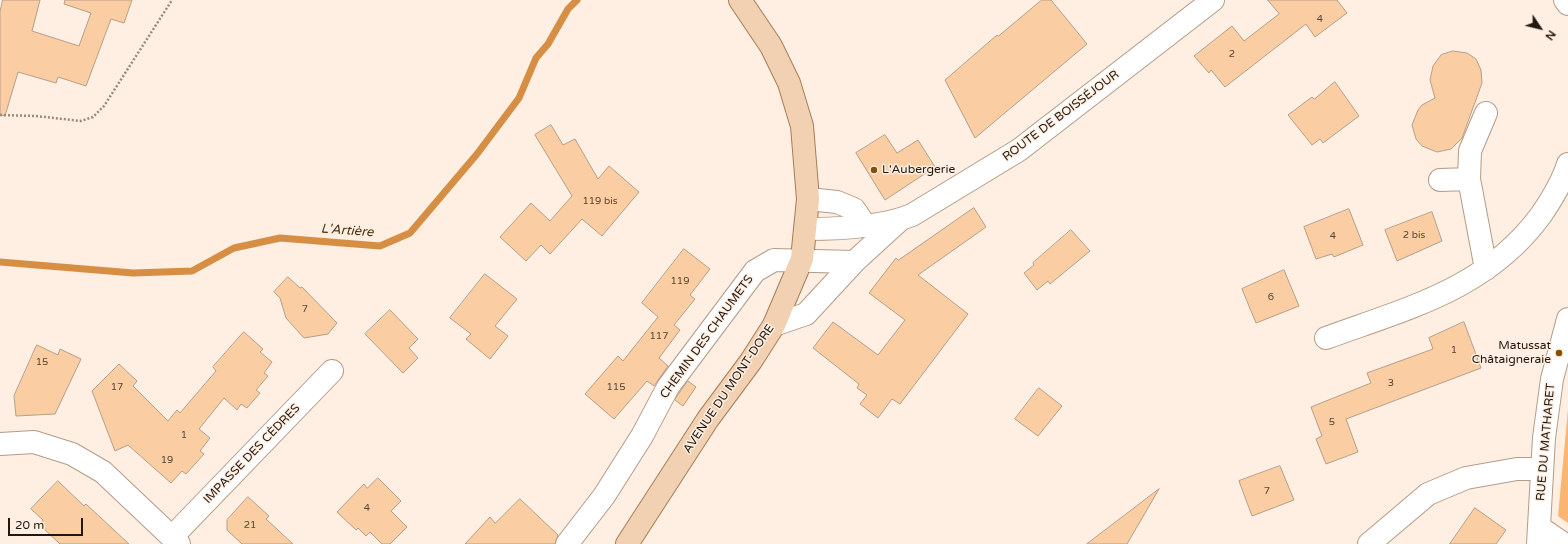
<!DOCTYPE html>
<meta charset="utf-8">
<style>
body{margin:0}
#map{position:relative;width:1568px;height:544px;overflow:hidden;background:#feefe2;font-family:"Varela Round",sans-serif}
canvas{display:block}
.north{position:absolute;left:1520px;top:8px;width:40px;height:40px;-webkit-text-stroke:3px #feefe2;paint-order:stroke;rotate:125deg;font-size:11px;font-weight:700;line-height:16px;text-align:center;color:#211810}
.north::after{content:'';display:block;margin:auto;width:14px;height:18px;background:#211810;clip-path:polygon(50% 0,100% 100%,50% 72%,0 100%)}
.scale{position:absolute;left:8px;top:518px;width:75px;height:18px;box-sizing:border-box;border:2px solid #211810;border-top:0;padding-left:5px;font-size:12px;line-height:14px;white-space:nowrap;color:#211810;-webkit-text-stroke:3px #feefe2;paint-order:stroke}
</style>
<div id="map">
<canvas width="1568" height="544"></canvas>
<div class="north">N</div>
<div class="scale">20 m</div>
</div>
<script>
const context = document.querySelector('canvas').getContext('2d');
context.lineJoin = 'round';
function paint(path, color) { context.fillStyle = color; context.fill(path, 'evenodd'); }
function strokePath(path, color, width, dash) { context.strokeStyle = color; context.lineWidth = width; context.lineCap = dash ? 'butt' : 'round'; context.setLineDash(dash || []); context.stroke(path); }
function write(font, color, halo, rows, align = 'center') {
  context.font = font + ' "Varela Round",sans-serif'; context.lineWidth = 3; context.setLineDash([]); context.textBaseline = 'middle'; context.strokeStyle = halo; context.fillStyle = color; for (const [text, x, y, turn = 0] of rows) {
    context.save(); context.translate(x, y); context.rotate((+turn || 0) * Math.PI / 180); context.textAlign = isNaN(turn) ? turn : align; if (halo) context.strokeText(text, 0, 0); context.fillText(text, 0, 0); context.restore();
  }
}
const green = new Path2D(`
 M 1568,409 L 1568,523 L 1558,516 Z`);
const stream = new Path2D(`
 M 0,262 L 133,273 L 192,271 L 234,248 L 280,238 L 380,246 L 410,233 L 477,154 L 519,98 L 536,58 L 548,44 L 568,9 L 577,0`);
const building = new Path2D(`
 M 3,0 L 40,0 L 32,31 L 79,46 L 91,13 L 64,4 L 65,0 L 132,0 L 124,23 L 111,19 L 86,86 L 58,77 L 56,83 L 18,72 L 5,116 L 0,115 L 0,12 Z
 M 1042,0 L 1051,0 L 1087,44 L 975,138 L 945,80 L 997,35 L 998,36 Z
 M 1268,0 L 1337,0 L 1347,13 L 1315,37 L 1306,24 L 1225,87 L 1211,70 L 1209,73 L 1194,56 L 1232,26 L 1244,41 L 1279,14 Z
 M 1453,51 L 1467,53 L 1476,59 L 1481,70 L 1482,83 L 1462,138 L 1451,149 L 1437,152 L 1422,146 L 1416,139 L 1412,125 L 1418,110 L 1422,105 L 1435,98 L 1430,80 L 1433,66 L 1441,55 Z
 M 1335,82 L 1359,116 L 1323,143 L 1320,139 L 1312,145 L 1288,115 L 1312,97 L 1314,99 Z
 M 551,125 L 563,145 L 575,139 L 598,179 L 609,166 L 639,192 L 602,236 L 582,219 L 550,254 L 541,245 L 526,261 L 500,237 L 531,203 L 550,221 L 572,196 L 535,135 Z
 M 885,135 L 897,153 L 918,140 L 935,167 L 885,200 L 856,153 Z
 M 974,208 L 986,227 L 918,275 L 968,314 L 900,404 L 892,399 L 878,418 L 860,404 L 867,395 L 857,388 L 859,384 L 813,348 L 833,322 L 878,355 L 905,320 L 869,293 L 896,258 L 898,260 Z
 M 1349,209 L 1363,245 L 1334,257 L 1332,254 L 1316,259 L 1304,227 Z
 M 1432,212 L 1442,241 L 1397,261 L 1385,230 Z
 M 1071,230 L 1090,251 L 1050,284 L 1048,281 L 1037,290 L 1024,273 L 1034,265 L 1033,263 Z
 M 684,249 L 710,269 L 690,295 L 695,299 L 674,325 L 680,330 L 659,358 L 668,366 L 654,386 L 647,381 L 614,419 L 585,394 L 618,356 L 623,361 L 658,317 L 642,303 Z
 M 1284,270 L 1299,306 L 1256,323 L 1242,289 Z
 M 485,274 L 517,299 L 495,326 L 508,336 L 490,359 L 466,339 L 471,334 L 450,318 Z
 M 288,277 L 300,288 L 302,287 L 337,323 L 328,334 L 304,338 L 286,318 L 280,298 L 274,292 Z
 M 390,310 L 418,339 L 409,348 L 418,358 L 403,373 L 365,334 Z
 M 1464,322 L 1481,368 L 1346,419 L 1358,452 L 1326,464 L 1316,439 L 1322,436 L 1311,407 L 1371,383 L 1367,373 L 1433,349 L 1429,338 Z
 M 244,332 L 263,349 L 260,352 L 272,362 L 264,373 L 268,376 L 256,390 L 260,393 L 247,408 L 241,404 L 237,410 L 224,398 L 199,429 L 210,438 L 200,451 L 204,454 L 186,474 L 182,471 L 171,483 L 128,445 L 115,451 L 92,391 L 119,364 L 137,381 L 133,386 L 168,421 L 177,410 L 180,413 L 216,371 L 213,367 Z
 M 37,345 L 58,355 L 60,349 L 81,359 L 55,414 L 16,416 L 14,396 Z
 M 688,381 L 696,387 L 683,406 L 675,400 Z
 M 1039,388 L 1062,406 L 1038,436 L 1015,419 Z
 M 1280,466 L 1294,500 L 1252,516 L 1239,481 Z
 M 378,478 L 401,501 L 391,511 L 407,527 L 390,544 L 382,544 L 370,532 L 366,536 L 358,528 L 356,530 L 337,512 L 364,484 L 367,488 Z
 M 58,481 L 84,506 L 86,504 L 129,544 L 60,544 L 40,525 L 43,520 L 31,509 Z
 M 1159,489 L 1127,544 L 1087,544 Z
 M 248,497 L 269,516 L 266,519 L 293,544 L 242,544 L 227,530 L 227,520 Z
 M 520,499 L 558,535 L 555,544 L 465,544 L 490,517 L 495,523 Z
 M 1475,508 L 1506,530 L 1496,544 L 1450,544 Z`);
const path = new Path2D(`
 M 0,115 L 36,116 L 81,121 L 93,117 L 104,106 L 172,0`);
const minor = new Path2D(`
 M 1565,0 L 1568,4
 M 1469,179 L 1470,151 L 1486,113
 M 1440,180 L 1469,179 L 1486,269
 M 808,199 L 837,202 L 854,209 L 865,225
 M 806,229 C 838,229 883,227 912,215 L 1019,150 L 1213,0
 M 774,325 L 806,314 L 854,262 L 900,220
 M 1326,338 C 1408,308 1487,289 1541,215 C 1552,199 1562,183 1568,164
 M 0,444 L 34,442 L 72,454 L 103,472 L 179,544
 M 1539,527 L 1564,544
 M 172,537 L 332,371
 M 567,544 L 604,496 L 642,436 L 668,387 L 755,271 L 774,260 L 854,262
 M 1369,544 L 1428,494 L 1466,478 L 1517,469 L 1542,469
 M 1538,544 L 1544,438 L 1552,379 L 1568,319`);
const major = new Path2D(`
 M 627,544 L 708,419 L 751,361 L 774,325 L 802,259 L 808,199 L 802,126 L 789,83 L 771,46 L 740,0`);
const markers = [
 [874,170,4,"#874f02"],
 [1559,353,4,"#874f02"]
];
const numberNames = [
 ["4",1320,19],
 ["2",1232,54],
 ["119 bis",600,201],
 ["2 bis",1414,235],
 ["4",1333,236],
 ["119",680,281],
 ["6",1271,297],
 ["7",305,309],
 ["117",659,336],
 ["1",1454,350],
 ["15",42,362],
 ["3",1391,383],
 ["17",117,387],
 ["115",616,387],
 ["5",1332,422],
 ["1",184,435],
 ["19",167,460],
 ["7",1267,491],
 ["4",367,508],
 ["21",250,525]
];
const streetNames = [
 ["ROUTE DE BOISSÉJOUR",1061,116,-37],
 ["CHEMIN DES CHAUMETS",707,337,-54],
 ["AVENUE DU MONT-DORE",729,389,-56],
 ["RUE DU MATHARET",1546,442,-85],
 ["IMPASSE DES CÈDRES",252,454,-46]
];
const poiNames = [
 ["L'Aubergerie",882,170],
 ["Matussat",1551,346,"right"],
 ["Châtaigneraie",1551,360,"right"]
];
const waterNames = [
 ["L'Artière",347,231,4]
];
paint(green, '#fab573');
strokePath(stream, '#d68e44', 7);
paint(building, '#facda3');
strokePath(building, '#b59e89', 1);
strokePath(minor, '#b39c87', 24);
strokePath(major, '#a47d58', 24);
strokePath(path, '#968a7f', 2.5, [2, 2]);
strokePath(minor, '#fff', 22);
strokePath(major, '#f2d1b2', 22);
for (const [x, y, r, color] of markers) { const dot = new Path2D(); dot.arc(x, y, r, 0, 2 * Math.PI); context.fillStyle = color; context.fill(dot); strokePath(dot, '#feefe2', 1.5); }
write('10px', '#574535', null, numberNames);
write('12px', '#211810', '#feefe2', streetNames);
write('12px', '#211810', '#feefe2', poiNames, 'left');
write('italic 13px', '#4e3011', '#feefe2', waterNames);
</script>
